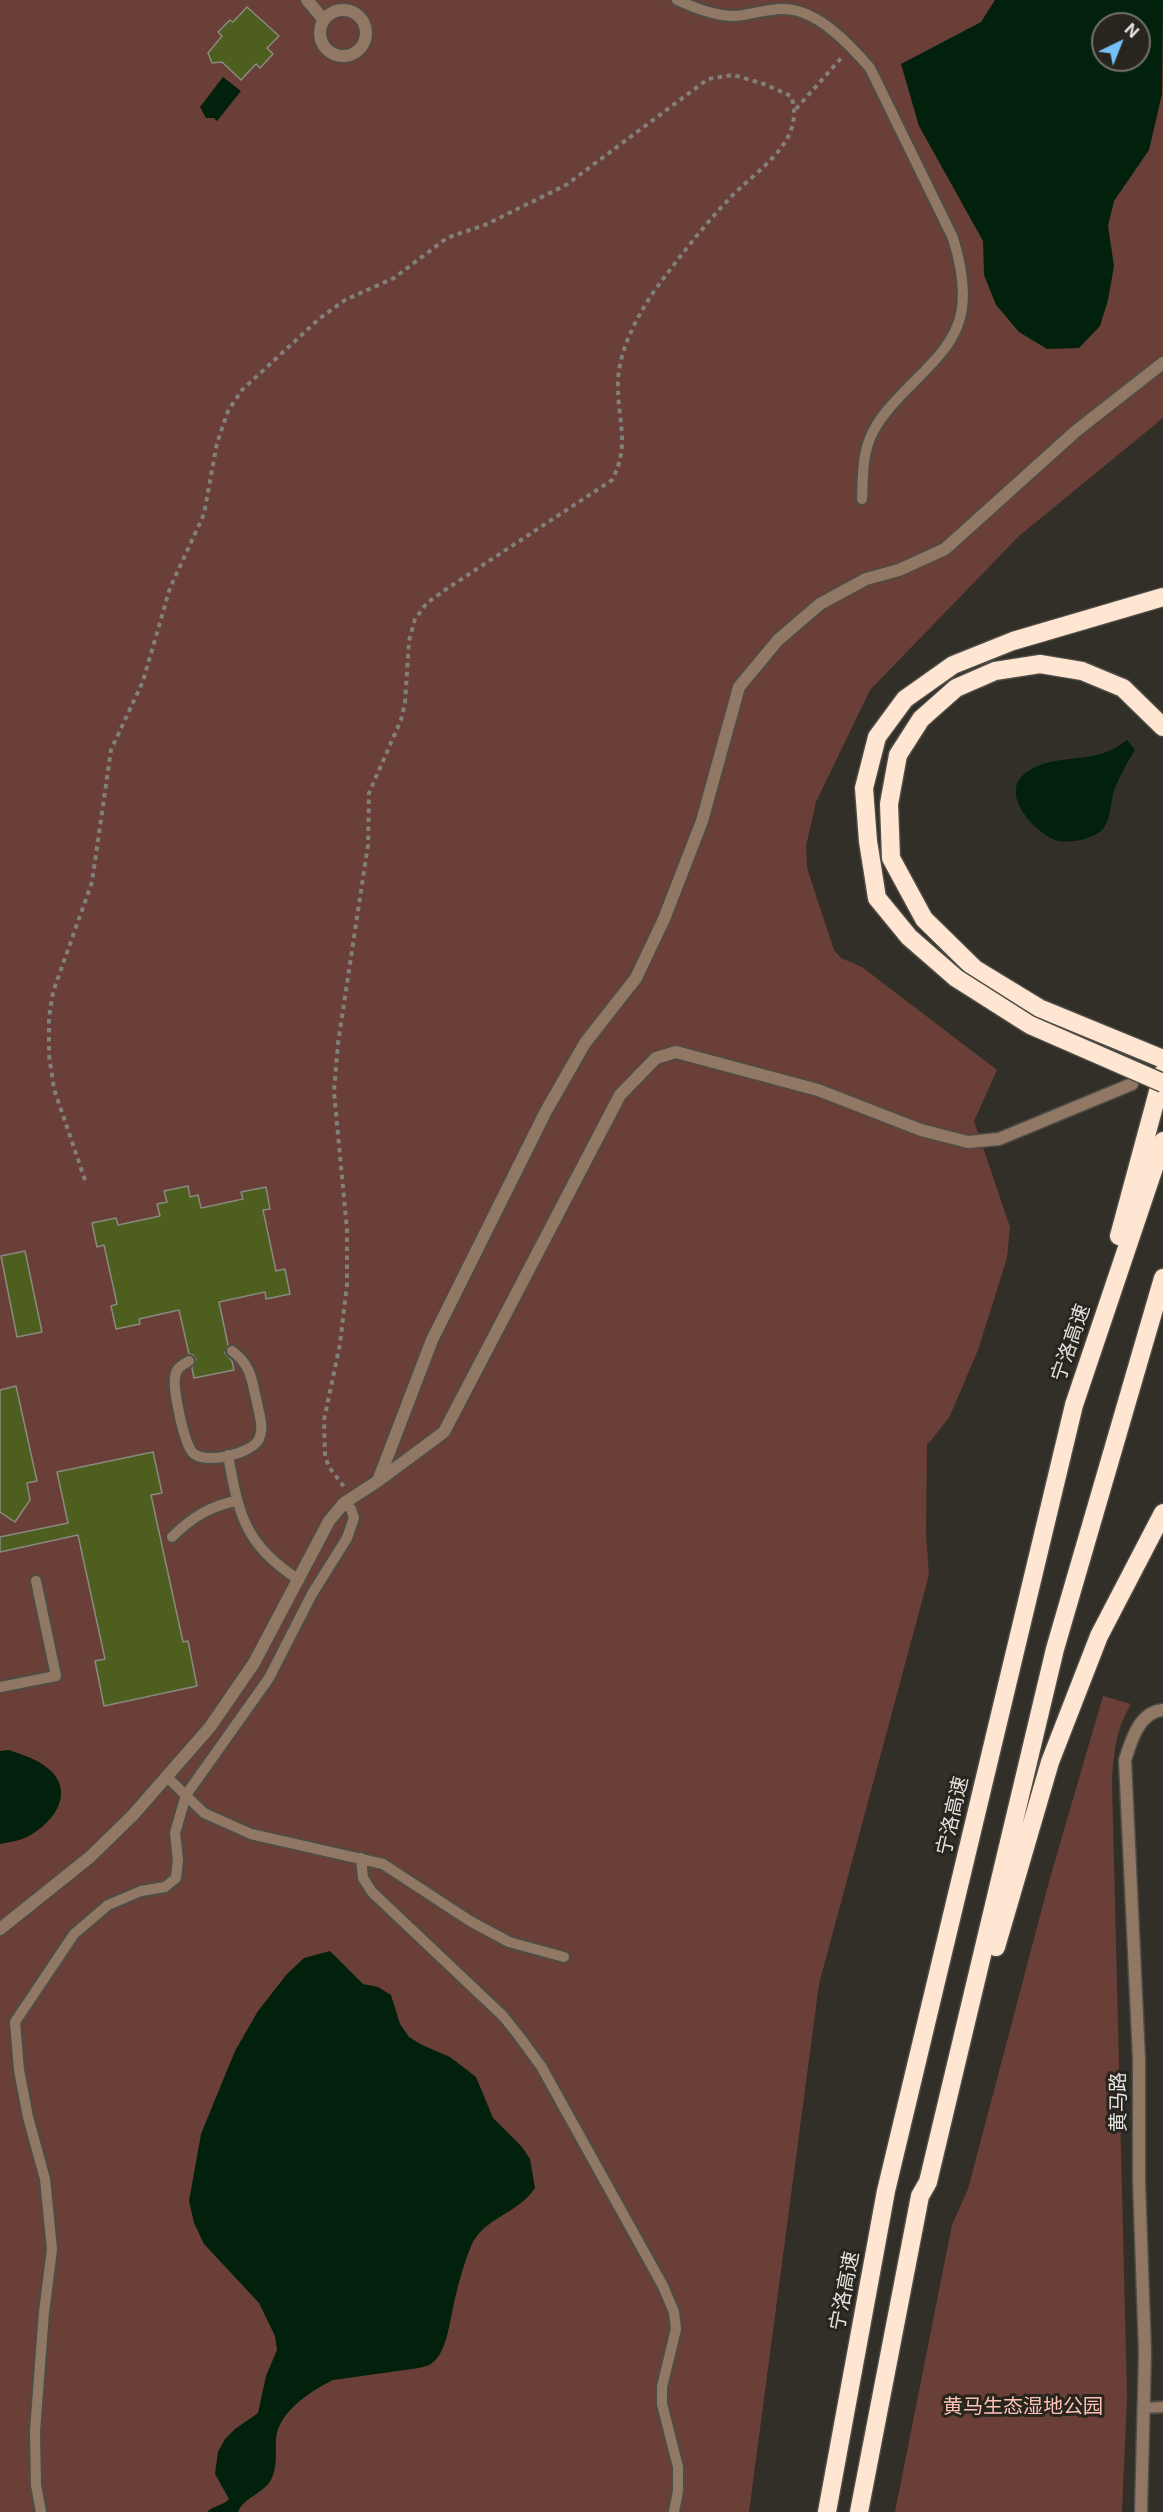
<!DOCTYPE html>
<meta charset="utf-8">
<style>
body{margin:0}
#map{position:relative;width:1163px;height:2512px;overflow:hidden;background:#312f28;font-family:Inter,sans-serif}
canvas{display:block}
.north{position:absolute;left:1091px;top:12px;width:60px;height:60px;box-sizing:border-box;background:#27251e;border:2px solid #73716b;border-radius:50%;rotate:43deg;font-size:16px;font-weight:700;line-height:24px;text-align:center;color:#e4e2de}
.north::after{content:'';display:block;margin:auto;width:21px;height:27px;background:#77c0f7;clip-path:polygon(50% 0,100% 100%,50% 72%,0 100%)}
</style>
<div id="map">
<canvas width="1163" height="2512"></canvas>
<div class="north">N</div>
</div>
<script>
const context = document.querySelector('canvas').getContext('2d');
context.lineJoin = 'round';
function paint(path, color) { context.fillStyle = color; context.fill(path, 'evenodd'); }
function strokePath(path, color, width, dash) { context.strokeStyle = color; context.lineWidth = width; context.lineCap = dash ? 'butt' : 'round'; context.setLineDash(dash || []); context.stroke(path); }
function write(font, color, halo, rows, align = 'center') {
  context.font = font + ' Inter,"Noto Sans SC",sans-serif'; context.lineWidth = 6; context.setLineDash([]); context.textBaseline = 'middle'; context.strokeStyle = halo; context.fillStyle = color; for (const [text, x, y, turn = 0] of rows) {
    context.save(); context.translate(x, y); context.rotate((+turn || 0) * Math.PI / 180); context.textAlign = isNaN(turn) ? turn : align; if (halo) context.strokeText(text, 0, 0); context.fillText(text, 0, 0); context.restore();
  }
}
const green = new Path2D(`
 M 0,0 L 1163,0 L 1163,418 L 1019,536 L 870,690 L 816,802 L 806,846 L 807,868 L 834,950 L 841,958 L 862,967 L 997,1070 L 974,1121 L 1010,1227 L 1007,1258 L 978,1350 L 949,1418 L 927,1445 L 926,1534 L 929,1575 L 819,1984 L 749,2512 L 0,2512 ZM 1103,24 L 1139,24 L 1139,60 L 1103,60 Z
 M 1103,1696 L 1131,1704 C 1116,1729 1114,1752 1112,1780 L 1127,2396 L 1122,2512 L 895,2512 L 952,2225 L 968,2189 L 1050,1878 Z`);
const water = new Path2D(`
 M 995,0 L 1163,0 L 1162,94 L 1149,150 L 1114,201 L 1108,226 L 1114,266 L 1108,300 L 1100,326 L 1079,348 L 1047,349 L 1019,332 L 996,305 L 984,275 L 983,241 L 919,126 L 901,64 L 981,22 ZM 1103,24 L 1139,24 L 1139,60 L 1103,60 Z
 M 223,77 L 241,91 L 217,121 L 214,118 L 206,118 L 200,107 Z
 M 1127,740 L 1135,750 C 1127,763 1119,777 1114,791 C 1110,804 1111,820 1102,830 C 1097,835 1088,838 1081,840 C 1076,841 1064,842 1058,841 C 1037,835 1000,796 1023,775 C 1047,754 1084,763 1111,750 C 1117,748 1122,743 1127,740 Z
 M 9,1750 C 23,1755 40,1760 51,1771 C 75,1795 52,1824 27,1837 C 19,1841 9,1842 0,1844 L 0,1751 Z
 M 330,1951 L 363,1984 L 378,1987 L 391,1995 L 400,2024 L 409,2037 L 422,2045 L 450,2057 L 476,2077 L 493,2118 L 522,2147 L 530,2159 L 535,2188 C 518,2214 484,2217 471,2246 C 464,2263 459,2281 455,2299 C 450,2317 448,2352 432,2363 C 429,2366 422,2367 419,2368 L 333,2380 C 311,2391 278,2412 276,2439 C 275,2453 278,2466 271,2480 C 263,2494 244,2497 238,2512 L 207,2512 C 214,2505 223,2506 229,2499 L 215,2474 L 218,2452 L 225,2439 L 235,2429 L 258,2413 L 266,2376 L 277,2350 L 275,2336 L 259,2303 L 204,2244 L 194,2223 L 189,2201 L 201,2134 L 235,2051 L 258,2011 L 287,1974 L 304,1958 Z`);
const building = new Path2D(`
 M 247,7 L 279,36 L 267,48 L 273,54 L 260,68 L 256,64 L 241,80 L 222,62 L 212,63 L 208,53 L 222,36 L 218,32 L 230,20 L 233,22 Z
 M 188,1186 L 190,1197 L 198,1195 L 201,1208 L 243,1199 L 241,1192 L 266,1187 L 270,1209 L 263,1210 L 276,1271 L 285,1269 L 290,1294 L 266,1299 L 265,1292 L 219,1302 L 228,1345 L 225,1353 L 232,1361 L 234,1370 L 194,1378 L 192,1368 L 196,1360 L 193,1355 L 189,1354 L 179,1310 L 139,1319 L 140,1324 L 116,1329 L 111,1306 L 117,1304 L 104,1245 L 97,1247 L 92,1223 L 116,1218 L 118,1225 L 160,1216 L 157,1204 L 167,1202 L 164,1191 Z
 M 25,1251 L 42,1332 L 17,1337 L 1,1256 Z
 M 16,1386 L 37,1481 L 27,1483 L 30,1500 L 15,1522 L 0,1512 L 0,1390 Z
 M 153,1452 L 162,1493 L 151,1495 L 183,1642 L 188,1641 L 197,1686 L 104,1706 L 95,1661 L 105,1659 L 78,1535 L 0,1552 L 0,1537 L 68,1523 L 57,1472 Z`);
const path = new Path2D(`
 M 796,109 L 843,56
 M 85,1180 L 54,1089 L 49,1055 L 49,1017 L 53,992 L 92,882 L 111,750 L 143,681 L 170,588 L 204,514 L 217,443 L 228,411 L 242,390 L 320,318 L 345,300 L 394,278 L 447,238 L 487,224 L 566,185 L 708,79 L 733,75 L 764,84 L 791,96 C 807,142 756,170 730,198 C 705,224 682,254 660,283 C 640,310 619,348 618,382 C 617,421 631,444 612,480 L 445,590 L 427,603 L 415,619 L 409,641 L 405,703 L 401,720 L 369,793 L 368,845 L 338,1043 L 334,1092 L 347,1230 L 347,1284 L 340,1344 L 324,1420 L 325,1456 L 329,1467 L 345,1488`);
const service = new Path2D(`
 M 677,0 C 695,8 715,16 735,16 C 751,15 768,8 785,9 C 818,10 850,45 870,68 L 953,238 C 961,264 968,298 958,324 C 949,350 925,370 907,389 C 893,403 879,418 871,436 C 862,456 863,478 862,499
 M 189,1361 C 182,1365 176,1368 175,1377 C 173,1390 184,1444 193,1453 C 205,1465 252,1454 259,1439 C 264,1428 260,1418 258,1407 C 252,1384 253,1366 232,1351
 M 228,1455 C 239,1517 245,1544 299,1580
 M 172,1537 C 191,1518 210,1506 236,1501
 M 0,1687 L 56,1676 L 36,1581
 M 166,1776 L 204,1813 L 251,1834 L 383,1864 L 470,1921 L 509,1942 L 564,1957
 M 361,1858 L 363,1878 L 372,1892 L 503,2016 L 519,2036 L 541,2066 L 663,2286 L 674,2312 L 676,2329 L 662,2387 L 662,2404 L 678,2467 L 678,2491 L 674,2512
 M 1143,2408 L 1163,2407
 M 41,2512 L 36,2485 L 35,2431 L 44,2312 L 52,2249 L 45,2179 L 28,2117 L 19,2070 L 15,2022 L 74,1934 L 108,1905 L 141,1891 L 165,1887 L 176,1878 L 178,1860 L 175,1833 L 186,1795 L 269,1678 L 312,1594 L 347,1538 L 354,1518 L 351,1509 L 344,1503`);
const minor = new Path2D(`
 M 307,0 L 323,19
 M320 33a23 23 0 1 1 46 0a23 23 0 1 1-46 0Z
 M 378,1481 L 444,1432 L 620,1095 L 656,1058 L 676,1052 L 818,1090 L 921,1130 L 968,1142 L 999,1139 L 1132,1084
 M 0,1929 L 90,1857 L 133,1815 L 210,1727 L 254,1663 L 329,1521 L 344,1503 L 378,1481 L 432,1340 L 546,1111 L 585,1043 L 636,978 L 664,919 L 702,821 L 739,687 L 778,640 L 820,604 L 866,579 L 899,570 L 945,549 L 1076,431 L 1163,363
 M 1141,2512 L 1145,2353 L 1139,2181 L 1139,2059 L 1125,1760 C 1131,1741 1139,1712 1163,1710`);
const motorway = new Path2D(`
 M 1163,727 L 1123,688 L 1082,671 L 1040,664 L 995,671 L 956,688 L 921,719 L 898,755 L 889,804 L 891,858 L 924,919 L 975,969 L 1039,1008 L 1163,1059
 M 909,937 L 877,898 L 868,841 L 864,788 L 877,737 L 905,699 L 953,665 L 1013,641 L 1163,597
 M 1119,1236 L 1163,1073
 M 996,1947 L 1050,1762 L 1099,1636 L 1163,1513
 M 827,2512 L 886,2191 L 1074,1405 L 1163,1141
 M 859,2512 L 920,2196 L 928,2182 L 1055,1649 L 1163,1278`);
const motorwayBridge = new Path2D(`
 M 909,937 L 956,978 L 1030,1025 L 1163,1083`);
const streetNames = [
 ["宁洛高速",1071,1343,-71],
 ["宁洛高速",953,1816,-77],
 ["黄马路",1119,2102,-90],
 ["宁洛高速",845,2291,-79]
];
const parkNames = [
 ["黄马生态湿地公园",1023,2407]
];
paint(green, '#6a3f37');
paint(water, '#02210d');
paint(building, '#4e5e1e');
strokePath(building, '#888a82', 1.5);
strokePath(service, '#4e4c45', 14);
strokePath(minor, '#4e4c45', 15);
strokePath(motorway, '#4e4c45', 21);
strokePath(path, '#82807b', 4, [4.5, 4.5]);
strokePath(service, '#907865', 10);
strokePath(minor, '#907865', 12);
strokePath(motorway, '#fee6d3', 18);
strokePath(motorwayBridge, '#4e4c45', 21, []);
strokePath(motorwayBridge, '#fee6d3', 18);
write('20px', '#e4e2de', '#27251e', streetNames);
write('20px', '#fdc1b5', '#27251e', parkNames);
</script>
